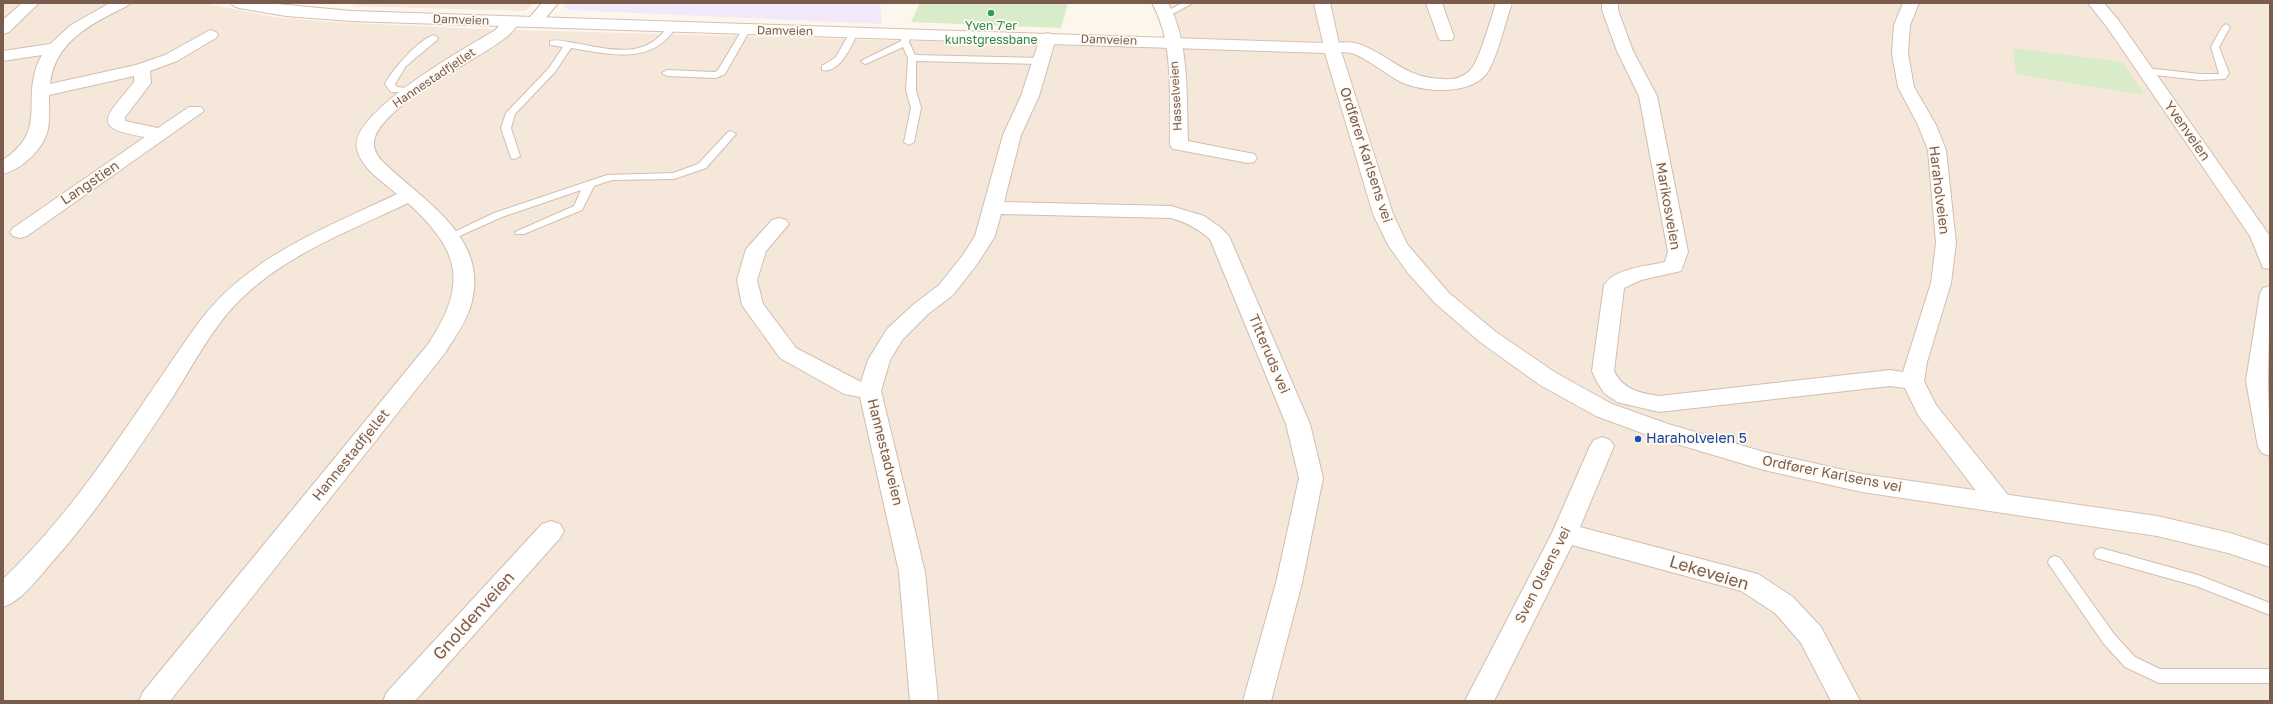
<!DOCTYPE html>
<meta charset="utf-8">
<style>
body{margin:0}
#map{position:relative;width:2273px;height:704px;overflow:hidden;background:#fdf6ec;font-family:"Golos Text",sans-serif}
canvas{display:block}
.frame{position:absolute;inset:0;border:4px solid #7a5c4d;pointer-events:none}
</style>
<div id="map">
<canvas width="2273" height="704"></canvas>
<div class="frame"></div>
</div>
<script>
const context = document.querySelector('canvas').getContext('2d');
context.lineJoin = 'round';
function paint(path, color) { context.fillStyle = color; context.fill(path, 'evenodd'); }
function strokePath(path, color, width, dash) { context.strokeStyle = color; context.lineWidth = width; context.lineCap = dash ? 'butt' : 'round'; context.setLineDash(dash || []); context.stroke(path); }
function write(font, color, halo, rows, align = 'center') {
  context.font = font + ' "Golos Text",sans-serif'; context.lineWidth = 3.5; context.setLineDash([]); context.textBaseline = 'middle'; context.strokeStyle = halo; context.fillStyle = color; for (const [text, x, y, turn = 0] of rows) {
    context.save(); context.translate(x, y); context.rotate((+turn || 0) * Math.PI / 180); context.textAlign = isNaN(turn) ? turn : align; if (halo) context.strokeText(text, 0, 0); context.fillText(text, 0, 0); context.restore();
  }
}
const residential = new Path2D(`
 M 3,3 L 204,3 L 273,17 L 332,22 L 480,29 L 1174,48 L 1162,3 L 2270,3 L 2270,701 L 3,701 Z
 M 356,3 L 534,3 L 525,11 L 352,6 Z`);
const education = new Path2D(`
 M 566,3 L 880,3 L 882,24 L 569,10 L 564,7 Z`);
const green = new Path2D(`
 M 920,3 L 1068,3 L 1061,28 L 911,22 Z
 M 2013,48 L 2122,62 L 2145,95 L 2016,74 Z`);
const lane = new Path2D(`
 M 1182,3 L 1193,3 L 1169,16 L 1162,14 Z
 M 672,24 L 676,27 C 652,66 610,54 571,48 L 555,72 L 515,114 L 511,128 L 520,156 L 515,159 L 511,158 L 501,128 L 506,113 L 549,68 L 563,47 L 550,45 L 550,41 C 557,39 567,42 574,43 C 611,49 645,61 669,25 Z
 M 2226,24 L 2230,27 L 2219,47 L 2229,73 L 2225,79 L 2200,80 L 2146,74 L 2141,71 L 2146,68 L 2200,74 L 2219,74 L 2211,47 L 2222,27 Z
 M 746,27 L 750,30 L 725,74 L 716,78 L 667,76 L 662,73 L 667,70 L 715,72 L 718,70 L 742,30 Z
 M 854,29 L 858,32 C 852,45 840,74 822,70 L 822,66 L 836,57 L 850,32 Z
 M 906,31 L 910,34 L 909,42 L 915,55 L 1041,58 L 1045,61 L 1041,64 L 916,61 L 916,90 L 921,108 L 914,142 L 909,145 L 904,142 L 911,108 L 906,90 L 908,58 L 903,47 L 868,63 L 865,64 L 861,61 L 901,41 L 902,34 Z
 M 434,35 L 438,38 L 437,40 L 406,66 L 395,84 L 397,87 L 415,89 L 415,93 L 391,92 L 385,84 C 392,70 419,39 434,35 Z
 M 731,131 L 736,134 L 706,168 L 674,179 L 612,180 L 594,186 L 582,210 L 524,234 L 516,234 L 515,232 L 574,206 L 581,190 L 502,217 L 455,238 L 451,239 L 446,236 L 494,213 L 607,175 L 673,173 L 698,164 L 728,132 Z
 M 2101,548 L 2198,575 L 2270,603 L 2270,615 L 2196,586 L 2096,558 L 2094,554 L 2096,550 Z
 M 2055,556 L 2060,558 L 2114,634 L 2135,657 L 2160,669 L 2270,669 L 2270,683 L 2159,683 L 2125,667 L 2104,644 L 2050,566 L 2048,562 L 2050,558 Z`);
const street = new Path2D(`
 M 22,3 L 39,3 L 9,32 L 3,34 L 3,20 Z
 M 110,3 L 130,3 L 127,6 C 92,23 54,42 50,84 L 136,65 L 165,55 L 210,30 L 216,32 L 218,35 L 216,38 L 177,61 L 150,71 L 151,83 L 125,117 L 125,121 L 158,128 L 189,107 L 201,107 L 204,111 L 27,236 L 20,238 L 13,236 L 10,232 L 13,228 L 145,137 C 88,128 107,116 134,82 L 134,76 L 49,95 C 49,106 50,118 48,129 C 44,149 22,169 3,174 L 3,160 C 51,129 18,97 42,55 L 3,61 L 3,51 L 50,44 L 71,25 Z
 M 542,3 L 558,3 L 539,26 L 527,26 L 525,23 Z
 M 1152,3 L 1168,3 C 1190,43 1186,96 1188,141 L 1254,154 L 1257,158 L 1254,162 L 1248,163 L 1179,150 L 1173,149 L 1170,145 C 1169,99 1175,44 1152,3 Z
 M 1426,3 L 1442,3 L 1454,37 L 1452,40 L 1440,40 L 1438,37 Z
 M 1496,3 L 1512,3 C 1505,23 1499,51 1489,70 C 1474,96 1425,93 1401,82 C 1387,75 1364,56 1351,53 C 1343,51 1334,53 1326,51 L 1324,48 L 1326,45 C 1336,42 1350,41 1359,44 C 1391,56 1405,78 1442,79 C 1454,80 1464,78 1472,68 C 1479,60 1492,16 1496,3 Z
 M 1602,3 L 1618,3 L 1618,10 L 1633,51 L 1657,96 L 1688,252 L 1681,271 L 1641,280 L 1624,288 L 1614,371 C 1623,390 1640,393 1659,396 L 1890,370 L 1903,372 L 1931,283 L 1936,243 L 1928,150 L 1918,125 L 1898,87 L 1892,54 L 1894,25 L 1903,3 L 1919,3 L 1910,25 L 1908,54 L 1914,87 L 1936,125 L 1946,150 L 1956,243 L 1951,283 L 1927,362 L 1924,381 L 1936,405 L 2008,495 L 2011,502 L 2008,509 L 1999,512 L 1990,509 L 1918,415 L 1905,388 L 1890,386 L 1659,412 L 1617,402 L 1604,393 L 1596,380 L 1592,371 L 1604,285 C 1615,268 1647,266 1665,262 L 1668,252 L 1639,96 L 1617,51 L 1602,10 Z
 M 2088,3 L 2104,3 L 2119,21 L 2267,232 L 2270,236 L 2270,269 L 2263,268 L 2250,236 L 2107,27 Z
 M 512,17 L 518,19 L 520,22 C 516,27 511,34 505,38 C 474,62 389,101 375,137 C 372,146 376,154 381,160 C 421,200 491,237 471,305 C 466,323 454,338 445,353 L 170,701 L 139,701 L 143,692 L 429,343 C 469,282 459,250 408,203 C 352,230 289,253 243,297 C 214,324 195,362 174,395 C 135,454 95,515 47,568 C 35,582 21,601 3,607 L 3,579 C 82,504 136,410 199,322 C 250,255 324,229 397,194 C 383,182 361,168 357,149 C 348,113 467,47 494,31 L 506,19 Z
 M 1048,33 L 1054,35 L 1056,38 L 1039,96 L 1021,135 L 1004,202 L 1171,206 L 1204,216 L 1220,227 L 1229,236 L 1310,424 L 1323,478 L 1302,583 L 1271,701 L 1243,701 L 1276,583 L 1299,478 L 1286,424 L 1210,239 C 1198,229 1186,222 1171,218 L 1001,214 L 995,236 L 978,263 L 953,295 L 928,314 L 903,339 L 890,360 L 881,391 L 925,572 L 938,701 L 910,701 L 899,572 L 860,397 L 844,394 L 780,358 L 742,305 L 737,280 L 746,249 L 772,220 L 779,218 L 786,220 L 789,224 L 766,251 L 757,280 L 763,304 L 796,348 L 861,382 L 868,360 L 887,329 L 914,304 L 939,285 L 963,255 L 975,236 L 1003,135 L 1021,96 L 1040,38 L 1042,35 Z
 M 2270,286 L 2268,381 L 2270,456 L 2262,453 L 2258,447 L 2246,381 L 2260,293 L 2263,288 Z
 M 1602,437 L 1610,440 L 1614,446 L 1580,527 L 1758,574 L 1793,597 L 1821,627 L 1860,701 L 1831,701 L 1801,643 L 1775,613 L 1741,591 L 1572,545 L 1494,701 L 1465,701 L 1552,533 L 1590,446 L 1594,440 Z
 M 551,521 L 560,524 L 564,531 L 560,538 L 415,701 L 383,701 L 387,692 L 542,524 Z`);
const secondary = new Path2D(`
 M 231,3 L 266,3 L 351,11 L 1323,43 L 1314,3 L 1330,3 L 1340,48 L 1393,214 L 1407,244 L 1449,293 L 1496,332 L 1556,373 L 1612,404 L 1668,424 L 1764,452 L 1862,474 L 2157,516 L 2230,533 L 2270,546 L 2270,567 L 2228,553 L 2157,536 L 1862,492 L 1764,470 L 1653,437 L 1596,416 L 1540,385 L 1480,342 L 1435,303 L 1408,273 L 1388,245 L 1373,214 L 1325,53 L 351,21 L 286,16 L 239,8 L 234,6 Z`);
const markers = [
 [991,13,4,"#2e9e5b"],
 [1638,439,4,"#1a4fb4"]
];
const farStreetnames = [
 ["Damveien",461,20,2],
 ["Damveien",785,31,1],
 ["Damveien",1109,40,2],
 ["Hannestadfjellet",434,78,-34],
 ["Hasselveien",1176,96,-93]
];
const farLeisurenames = [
 ["Yven 7'er",991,26],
 ["kunstgressbane",991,40]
];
const streetNames = [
 ["Yvenveien",2187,131,55],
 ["Ordfører Karlsens vei",1366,155,72],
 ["Langstien",90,183,-34],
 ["Haraholveien",1939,190,83],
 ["Marikosveien",1668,206,80],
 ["Titteruds vei",1269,354,67],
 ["Hannestadveien",885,452,76],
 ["Hannestadfjellet",351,455,-51],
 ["Ordfører Karlsens vei",1832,474,11],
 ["Sven Olsens vei",1543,575,-63]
];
const transitNames = [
 ["Haraholveien 5",1646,439]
];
const nearStreetnames = [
 ["Lekeveien",1709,573,17],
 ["Gnoldenveien",474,616,-48]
];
paint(residential, '#f5e8da');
paint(education, '#f3e8fa');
paint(green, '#d8ecc9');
strokePath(lane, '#d1beb0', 2);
strokePath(street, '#d1beb0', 2);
strokePath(secondary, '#d6c0b0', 2);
paint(lane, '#fff');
paint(street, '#fff');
paint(secondary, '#fff');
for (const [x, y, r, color] of markers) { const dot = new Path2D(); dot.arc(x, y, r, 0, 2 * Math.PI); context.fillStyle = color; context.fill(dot); strokePath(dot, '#fffaf3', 1.5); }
write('12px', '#7a5c4d', '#fffaf3', farStreetnames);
write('12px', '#27864d', '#fffaf3', farLeisurenames);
write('14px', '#7a5c4d', '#fffaf3', streetNames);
write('14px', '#164399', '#fffaf3', transitNames, 'left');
write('17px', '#7a5c4d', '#fffaf3', nearStreetnames);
</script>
